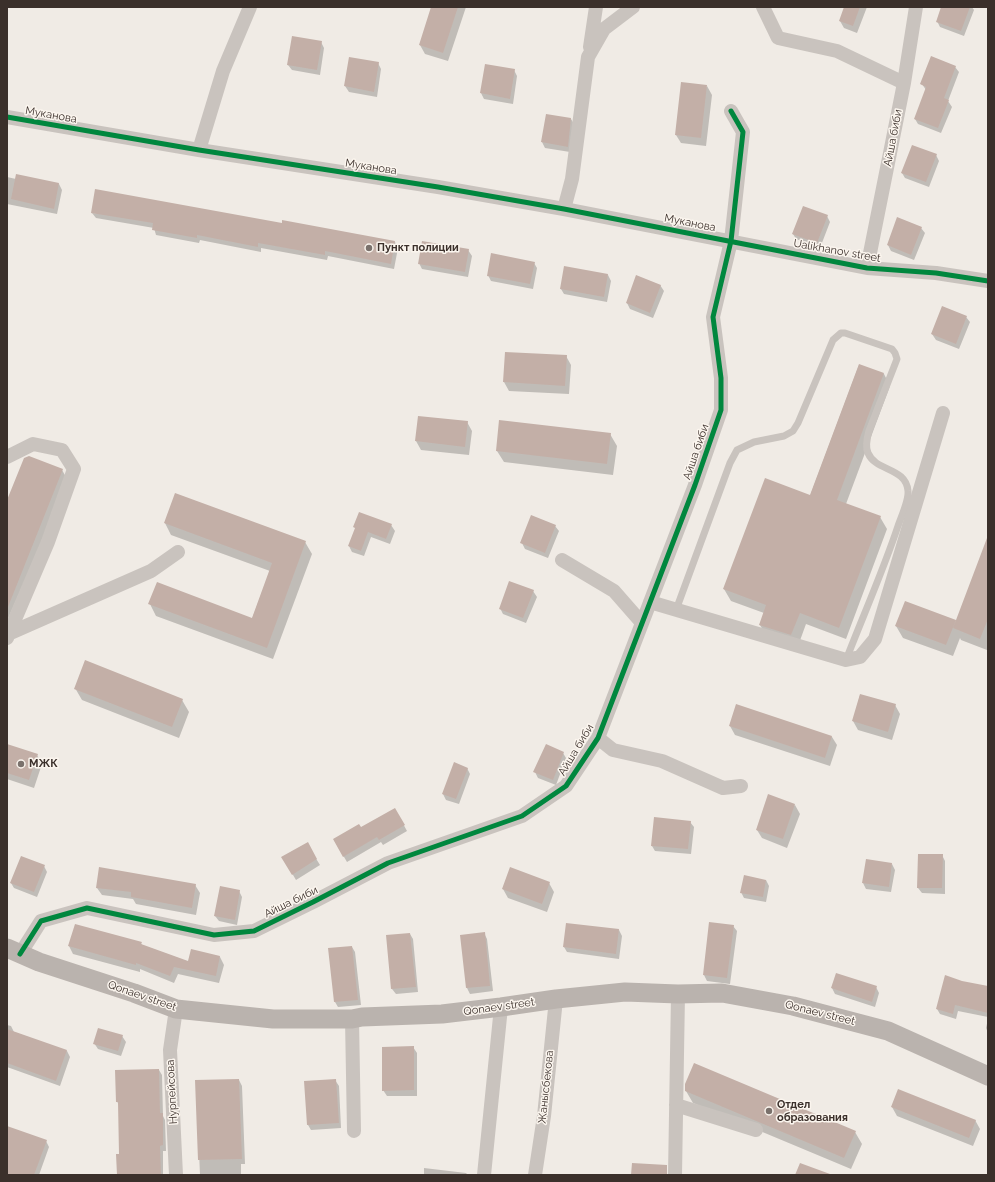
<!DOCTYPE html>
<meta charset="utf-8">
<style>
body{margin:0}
#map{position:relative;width:995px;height:1182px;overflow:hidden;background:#f0ebe5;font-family:Raleway,sans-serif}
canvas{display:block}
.frame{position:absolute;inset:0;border:8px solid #3b302b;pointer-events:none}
</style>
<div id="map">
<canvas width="995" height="1182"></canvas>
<div class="frame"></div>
</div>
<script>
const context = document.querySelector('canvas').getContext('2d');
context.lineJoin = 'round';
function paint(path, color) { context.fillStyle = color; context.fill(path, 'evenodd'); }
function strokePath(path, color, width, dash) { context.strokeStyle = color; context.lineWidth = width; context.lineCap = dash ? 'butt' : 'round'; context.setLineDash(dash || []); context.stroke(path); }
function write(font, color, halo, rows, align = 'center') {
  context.font = font + ' Raleway,sans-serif'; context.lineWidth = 3; context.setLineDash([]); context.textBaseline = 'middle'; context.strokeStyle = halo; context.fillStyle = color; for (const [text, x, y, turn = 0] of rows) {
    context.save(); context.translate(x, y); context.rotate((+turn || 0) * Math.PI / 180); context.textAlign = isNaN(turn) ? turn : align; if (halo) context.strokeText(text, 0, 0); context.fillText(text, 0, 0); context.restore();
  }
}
const shadow = new Path2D(`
 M 432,7 L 466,7 L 448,61 L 425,54 L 420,45 Z
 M 845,7 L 867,7 L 857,33 L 844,28 L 840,21 Z
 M 942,7 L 972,7 L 974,10 L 964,36 L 940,27 L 937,21 Z
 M 321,42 L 324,48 L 320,75 L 292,70 L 288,65 Z
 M 378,63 L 381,69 L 377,97 L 349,92 L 345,86 Z
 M 955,67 L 959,72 L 948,101 L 952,107 L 941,133 L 918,124 L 915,119 L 926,90 L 922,84 Z
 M 514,70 L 517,76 L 513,104 L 484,99 L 481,93 Z
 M 707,86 L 712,95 L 706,146 L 681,143 L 676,135 Z
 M 547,115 L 571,119 L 574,124 L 570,152 L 545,148 L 542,142 Z
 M 936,155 L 939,161 L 929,187 L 905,178 L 902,173 Z
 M 17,175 L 59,184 L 62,190 L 57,214 L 7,204 L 7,177 L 16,179 Z
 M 92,213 L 282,224 L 395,242 L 398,248 L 394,269 L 328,256 L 327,260 L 261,248 L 261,252 L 200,240 L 199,243 L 156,235 L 154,228 L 96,218 Z
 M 827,216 L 830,222 L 820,248 L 796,239 L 793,234 Z
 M 921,228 L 925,233 L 914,260 L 891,251 L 888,245 Z
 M 468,250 L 472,256 L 468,277 L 422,269 L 419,263 Z
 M 534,263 L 537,268 L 533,289 L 491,281 L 488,275 Z
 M 608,275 L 611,281 L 607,302 L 564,294 L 561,289 Z
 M 660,285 L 664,291 L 653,318 L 630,309 L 627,303 Z
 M 966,317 L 970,322 L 959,349 L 936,340 L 932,334 Z
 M 506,353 L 566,356 L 571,365 L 569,394 L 509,391 L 504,382 Z
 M 859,365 L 884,374 L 890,386 L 846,504 L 880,517 L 887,529 L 846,639 L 806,624 L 798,646 L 767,637 L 760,625 L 764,613 L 731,601 L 724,589 L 810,496 Z
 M 467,422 L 472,431 L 469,455 L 421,450 L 416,441 Z
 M 610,434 L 617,446 L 613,475 L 504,462 L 497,451 Z
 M 25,459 L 62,470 L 69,482 L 7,621 L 7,503 Z
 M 176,494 L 305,542 L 312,554 L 273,659 L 156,616 L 150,604 L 252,619 L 270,571 L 171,535 L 165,523 Z
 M 391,525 L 395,531 L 390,544 L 371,537 L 364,556 L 352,552 L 349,546 L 356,529 Z
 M 555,526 L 559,531 L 548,558 L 525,549 L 522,543 Z
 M 988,562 L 987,650 L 961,640 L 960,638 L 953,656 L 903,638 L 896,626 L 955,621 L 956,623 Z
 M 533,591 L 537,597 L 526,623 L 503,614 L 500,608 Z
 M 75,688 L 182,700 L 189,712 L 179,738 L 82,700 Z
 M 860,695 L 895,705 L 900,714 L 892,740 L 858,730 L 853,721 Z
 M 730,726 L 832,737 L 837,745 L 830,766 L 735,735 Z
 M 7,745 L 37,755 L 42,764 L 34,788 L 7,779 Z
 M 563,753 L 566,758 L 556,785 L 538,778 L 535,772 Z
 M 467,768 L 470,774 L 459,804 L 446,800 L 443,794 Z
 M 795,805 L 800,814 L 787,848 L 762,838 L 757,830 Z
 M 395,809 L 407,831 L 383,845 L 381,842 L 347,862 L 334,840 L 361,829 Z
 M 690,822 L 694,827 L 691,854 L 655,851 L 652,846 Z
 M 307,844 L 320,865 L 296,880 L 283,858 Z
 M 942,855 L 945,861 L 945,894 L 922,893 L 918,888 Z
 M 892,864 L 895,870 L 891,892 L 866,889 L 863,883 Z
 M 44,866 L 47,872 L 37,897 L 14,888 L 11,883 Z
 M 766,880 L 769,886 L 766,902 L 744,898 L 741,892 Z
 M 549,883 L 554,892 L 547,912 L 508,898 L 503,889 Z
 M 195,885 L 200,893 L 196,915 L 136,904 L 133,899 L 102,895 L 97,888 Z
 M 239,891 L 242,897 L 237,925 L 219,921 L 215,916 Z
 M 733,926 L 737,931 L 730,984 L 707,981 L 704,975 Z
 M 619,930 L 622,936 L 619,959 L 567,952 L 564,947 Z
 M 484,933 L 487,939 L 493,991 L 470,994 L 467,988 L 461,936 Z
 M 410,934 L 413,939 L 418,992 L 396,994 L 392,989 Z
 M 141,943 L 142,945 L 189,962 L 220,957 L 224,965 L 219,983 L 178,974 L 174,983 L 140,969 L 140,972 L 73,954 L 69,946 Z
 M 352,947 L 355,952 L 361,1005 L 338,1007 L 335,1002 Z
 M 876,987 L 879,993 L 875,1007 L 835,994 L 832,988 Z
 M 988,994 L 988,1017 L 958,1011 L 956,1019 L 940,1014 L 937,1009 Z
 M 988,1019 L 988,1033 L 986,1028 Z
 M 7,1025 L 11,1026 L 14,1032 L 67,1051 L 70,1057 L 60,1086 L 7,1067 Z
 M 122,1036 L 126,1042 L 121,1056 L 98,1049 L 94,1043 Z
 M 413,1047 L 417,1053 L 417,1096 L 387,1096 L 383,1090 Z
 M 159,1070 L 162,1075 L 163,1116 L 165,1120 L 166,1151 L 163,1151 L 163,1175 L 117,1175 L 120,1155 L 119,1106 L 117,1101 Z
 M 239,1080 L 242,1086 L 245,1164 L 241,1164 L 241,1175 L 200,1175 L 196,1081 Z
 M 335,1080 L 339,1086 L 341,1128 L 311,1130 L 308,1125 Z
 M 686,1091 L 855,1132 L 862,1144 L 851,1169 L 693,1103 Z
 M 892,1107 L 975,1120 L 980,1129 L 973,1146 L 897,1116 Z
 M 7,1127 L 46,1141 L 49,1147 L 39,1175 L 7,1175 Z
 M 424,1168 L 466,1173 L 468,1175 L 424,1175 Z`);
const building = new Path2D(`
 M 431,7 L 458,7 L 443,53 L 419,45 Z
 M 844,7 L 860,7 L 853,26 L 839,21 Z
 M 941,7 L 970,7 L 961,31 L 936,22 Z
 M 292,36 L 322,41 L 317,70 L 287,65 Z
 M 931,56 L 956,66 L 944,98 L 949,100 L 938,128 L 914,119 L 926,87 L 920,84 Z
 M 349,57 L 379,62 L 374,92 L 344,86 Z
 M 485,64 L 515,69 L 510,99 L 480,93 Z
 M 681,82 L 707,85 L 701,138 L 675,135 Z
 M 546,114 L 571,118 L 568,147 L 541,142 Z
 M 912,145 L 937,154 L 926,182 L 901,173 Z
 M 16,174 L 59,183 L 54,209 L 11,199 Z
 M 95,189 L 282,223 L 282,220 L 395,241 L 391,264 L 325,251 L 325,255 L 258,243 L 258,247 L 197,235 L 197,238 L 152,230 L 153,223 L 91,213 Z
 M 803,206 L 828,215 L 817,243 L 792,234 Z
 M 897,217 L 922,227 L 911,255 L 887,245 Z
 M 422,241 L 469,249 L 465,272 L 418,264 Z
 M 491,253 L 535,262 L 530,284 L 487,276 Z
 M 564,266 L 608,274 L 604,297 L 560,289 Z
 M 636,275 L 661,285 L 650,313 L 626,303 Z
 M 942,306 L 967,316 L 956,344 L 931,334 Z
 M 505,352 L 567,355 L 565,386 L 503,382 Z
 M 859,364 L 884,373 L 837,500 L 881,516 L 839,628 L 800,613 L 791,635 L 759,625 L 766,605 L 723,589 L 765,478 L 810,495 Z
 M 418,416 L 468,421 L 465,447 L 415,441 Z
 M 499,420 L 611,433 L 607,464 L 496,451 Z
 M 29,456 L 63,469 L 8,607 L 7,500 L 24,458 Z
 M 175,493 L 306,541 L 267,648 L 148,604 L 157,582 L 252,618 L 272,563 L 164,523 Z
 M 359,512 L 392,524 L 386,539 L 368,532 L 361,551 L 348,546 L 355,528 L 353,527 Z
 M 531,515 L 556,525 L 545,553 L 520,543 Z
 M 987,538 L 988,539 L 988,619 L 980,639 L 953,628 Z
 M 509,581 L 534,590 L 523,618 L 499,609 Z
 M 905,601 L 956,620 L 946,645 L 895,626 Z
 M 85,660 L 183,699 L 172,727 L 74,689 Z
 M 860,694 L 896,704 L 888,732 L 852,721 Z
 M 736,704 L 832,736 L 825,758 L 729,726 Z
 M 7,744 L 38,754 L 29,780 L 7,773 Z
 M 546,744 L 564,752 L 553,780 L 533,772 Z
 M 454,762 L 468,768 L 456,799 L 442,794 Z
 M 768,794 L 795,804 L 783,839 L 756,830 Z
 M 395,808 L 405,825 L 379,840 L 377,837 L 343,857 L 333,839 L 359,824 L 361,827 Z
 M 654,817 L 691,821 L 688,849 L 651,846 Z
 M 308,842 L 317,859 L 292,875 L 281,857 Z
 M 918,854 L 943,854 L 942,888 L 917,888 Z
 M 21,856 L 45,865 L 34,892 L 10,883 Z
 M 866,859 L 892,863 L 889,887 L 862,883 Z
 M 99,867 L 196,884 L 192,908 L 131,897 L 131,892 L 96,888 Z
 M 510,867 L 550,882 L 542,904 L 502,889 Z
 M 744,875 L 766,880 L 763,897 L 740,893 Z
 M 220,886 L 240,890 L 235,920 L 214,916 Z
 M 709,922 L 734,925 L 727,978 L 703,975 Z
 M 566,923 L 619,929 L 616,954 L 563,947 Z
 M 75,924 L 142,942 L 141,944 L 188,961 L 191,949 L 220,956 L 216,976 L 174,967 L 170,976 L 136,963 L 136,965 L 68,946 Z
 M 485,932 L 490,986 L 466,988 L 460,935 Z
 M 410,933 L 416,987 L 391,989 L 386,935 Z
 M 352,946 L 358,1000 L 334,1002 L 328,948 Z
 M 836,973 L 877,986 L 872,1002 L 831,988 Z
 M 945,975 L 962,981 L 988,986 L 988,1013 L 955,1005 L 953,1014 L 936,1009 Z
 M 98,1028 L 123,1035 L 118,1051 L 93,1044 Z
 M 7,1029 L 67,1050 L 56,1081 L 7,1063 Z
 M 414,1046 L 414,1090 L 382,1091 L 382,1047 Z
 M 694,1063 L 856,1131 L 844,1158 L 685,1091 L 685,1084 Z
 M 159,1069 L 160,1113 L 163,1113 L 163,1145 L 160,1146 L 161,1175 L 117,1175 L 116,1154 L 119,1154 L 118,1102 L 116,1102 L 115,1070 Z
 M 239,1079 L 242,1159 L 198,1160 L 195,1080 Z
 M 336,1079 L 339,1123 L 307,1125 L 304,1081 Z
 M 898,1089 L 976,1120 L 969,1138 L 891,1107 Z
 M 7,1126 L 47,1140 L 34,1175 L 7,1175 Z
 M 632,1163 L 667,1165 L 667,1175 L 631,1175 Z
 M 800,1163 L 830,1174 L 829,1175 L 795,1175 Z`);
const service = new Path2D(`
 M 676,610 L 730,463 L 737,450 L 754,442 L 784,436 L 793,431 L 798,423 L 833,340 L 841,333 L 845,333 L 892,349 L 895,353 L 897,359 L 869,431 C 867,438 865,446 868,453 C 876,472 906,467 908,491 C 909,500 901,517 898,526 C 883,571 863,616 846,660`);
const minor = new Path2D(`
 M 763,7 L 778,38 L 837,51 L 904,83
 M 590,47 L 596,7
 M 7,117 L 199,150 L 438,187 L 564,209 L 867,268 L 936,273 L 988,281
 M 199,150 L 223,71 L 250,7
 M 564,209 L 572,179 L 588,57 L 604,29 L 633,7
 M 867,268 L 904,83 L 916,7
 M 7,457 L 33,444 L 62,450 L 74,469 L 48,542 L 7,638
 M 562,560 L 614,591 L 642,623
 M 650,602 L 846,660 L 860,657 L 875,639 L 943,413
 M 8,634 L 151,571 L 178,552
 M 598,738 L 613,750 L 662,761 L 723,788 L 741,786
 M 20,954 L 41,921 L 87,908 L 214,935 L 254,931 L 313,902 L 388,863 L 522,816 L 566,786 L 598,738 L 695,485 L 721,410 L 721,378 L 713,317 L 731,241 L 743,132 L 731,111
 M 352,1019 L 354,1131
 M 676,1105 L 756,1130
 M 176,1175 L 170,1050 L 176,1009
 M 484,1175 L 501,1007
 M 535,1175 L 544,1116 L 556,999
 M 675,1175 L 678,994`);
const secondary = new Path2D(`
 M 7,948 L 39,962 L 134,993 L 176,1009 L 273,1019 L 352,1019 L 362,1017 L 442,1014 L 501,1007 L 556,999 L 625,992 L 678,994 L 722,993 L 793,1006 L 888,1031 L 988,1076`);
const cycleway = new Path2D(`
 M 7,117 L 199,150 L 438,187 L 564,209 L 867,268 L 936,273 L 988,281
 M 20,954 L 41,921 L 87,908 L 214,935 L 254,931 L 313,902 L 388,863 L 522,816 L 566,786 L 598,738 L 695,485 L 721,410 L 721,378 L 713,317 L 731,241 L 743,132 L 731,111`);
const markers = [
 [369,248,4,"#7a716c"],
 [21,764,4,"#7a716c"],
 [769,1111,4,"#7a716c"]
];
const streetNames = [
 ["Муканова",51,115,10],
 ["Айша биби",893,138,-79],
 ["Муканова",371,167,9],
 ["Муканова",690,223,11],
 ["Ualikhanov street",837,251,10],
 ["Айша биби",696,452,-71],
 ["Айша биби",576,750,-59],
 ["Айша биби",291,902,-26],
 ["Qonaev street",142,996,19],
 ["Qonaev street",499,1007,-8],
 ["Qonaev street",820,1013,14],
 ["Жанысбекова",546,1087,-84],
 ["Нурпейсова",172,1092,-93]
];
const poiNames = [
 ["Пункт полиции",377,248],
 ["МЖК",29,764],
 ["Отдел",777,1105],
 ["образования",777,1118]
];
paint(shadow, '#0003');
paint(building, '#c3afa7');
strokePath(service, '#c9c3be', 7);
strokePath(minor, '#c9c3be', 14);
strokePath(secondary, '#bab3ae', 19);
strokePath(cycleway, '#00873e', 5);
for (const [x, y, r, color] of markers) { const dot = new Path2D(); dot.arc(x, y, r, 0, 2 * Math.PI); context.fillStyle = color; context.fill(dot); strokePath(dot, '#fbf5ee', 1.5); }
write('11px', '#3b302b', '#fbf5ee', streetNames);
write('bold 11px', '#3b302b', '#fbf5ee', poiNames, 'left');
</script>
